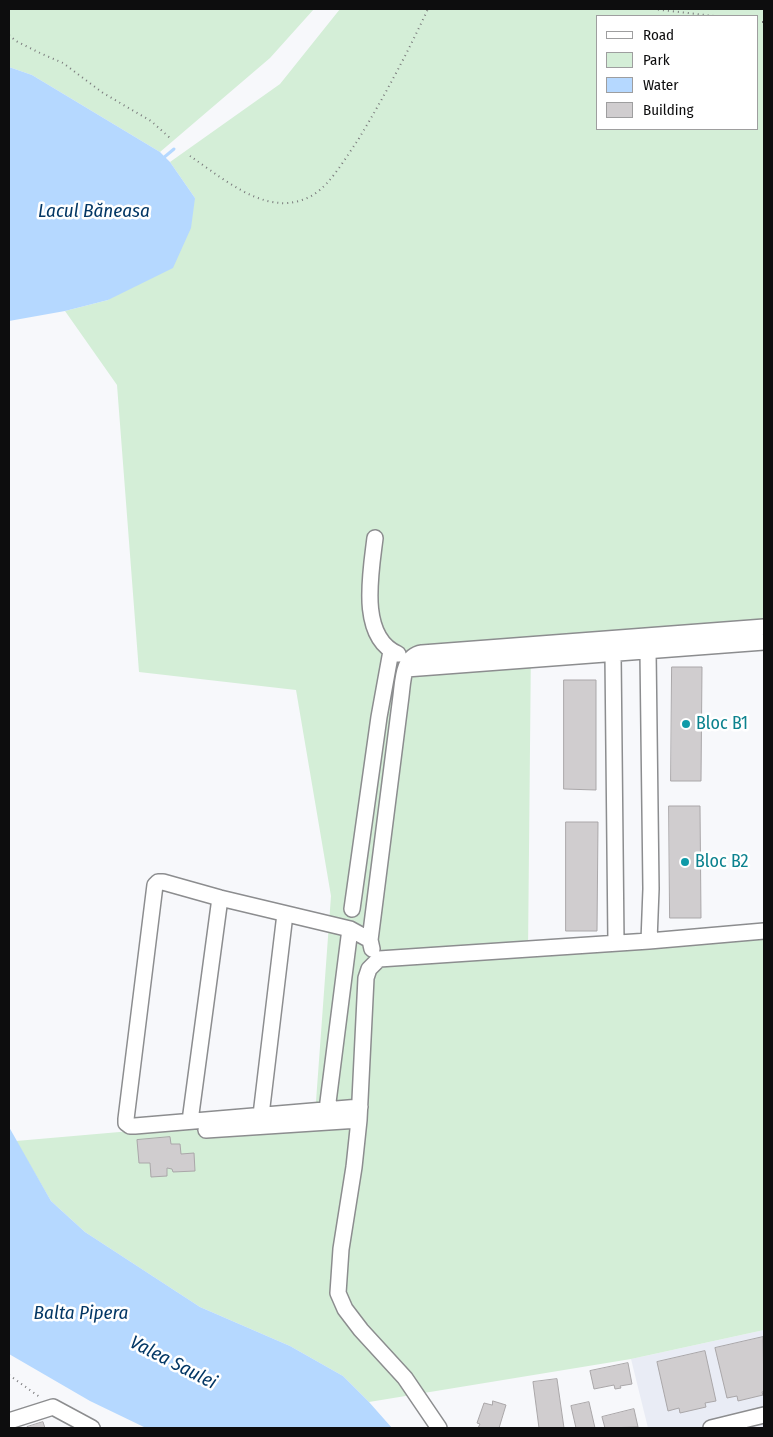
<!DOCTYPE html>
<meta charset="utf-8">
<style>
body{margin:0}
#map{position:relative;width:773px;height:1437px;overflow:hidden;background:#f7f8fb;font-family:"Fira Sans Condensed",sans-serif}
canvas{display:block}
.frame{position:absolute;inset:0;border:10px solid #0d0d0e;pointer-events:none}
.legend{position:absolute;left:596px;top:15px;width:162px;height:115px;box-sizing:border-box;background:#fff;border:1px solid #9e9e9f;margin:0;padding:6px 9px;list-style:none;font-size:15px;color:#0d0d0e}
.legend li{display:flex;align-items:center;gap:10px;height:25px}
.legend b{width:25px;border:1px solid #9e9e9f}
</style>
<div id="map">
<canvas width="773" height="1437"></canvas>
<div class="frame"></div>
<ul class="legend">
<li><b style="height:6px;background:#fff"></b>Road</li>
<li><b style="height:14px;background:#d4eed7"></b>Park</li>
<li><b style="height:14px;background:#b5d8ff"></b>Water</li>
<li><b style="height:14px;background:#d0cdcf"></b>Building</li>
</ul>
</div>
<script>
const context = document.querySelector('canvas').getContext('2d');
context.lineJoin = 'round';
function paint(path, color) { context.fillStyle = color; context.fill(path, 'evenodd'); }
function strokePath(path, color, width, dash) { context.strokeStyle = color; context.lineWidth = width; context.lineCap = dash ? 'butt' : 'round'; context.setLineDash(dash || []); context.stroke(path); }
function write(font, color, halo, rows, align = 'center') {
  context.font = font + ' "Fira Sans Condensed",sans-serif'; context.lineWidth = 5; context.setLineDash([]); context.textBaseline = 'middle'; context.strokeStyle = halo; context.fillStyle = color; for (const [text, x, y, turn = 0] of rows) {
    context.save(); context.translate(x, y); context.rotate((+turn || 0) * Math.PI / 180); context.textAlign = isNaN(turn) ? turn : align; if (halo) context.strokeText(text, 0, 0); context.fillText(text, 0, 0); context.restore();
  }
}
const built = new Path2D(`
 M 764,1330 L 764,1428 L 759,1426 L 749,1428 L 648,1428 L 631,1359 Z`);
const green = new Path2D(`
 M 9,9 L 314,9 L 270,58 L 160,152 L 32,75 L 9,67 Z
 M 340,9 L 764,9 L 764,628 L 531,645 L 528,952 L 764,939 L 764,1330 L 631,1359 L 369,1402 L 343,1376 L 290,1346 L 200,1307 L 85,1232 L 51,1201 L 16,1141 L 315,1115 L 331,896 L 296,690 L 139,672 L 117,385 L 65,311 L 108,300 L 195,198 L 170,162 L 280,84 ZM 597,16 L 757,16 L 757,129 L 597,129 Z`);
const water = new Path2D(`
 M 9,67 L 32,75 L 160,152 L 170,162 L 195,198 L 191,228 L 173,268 L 108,300 L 65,311 L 9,321 Z
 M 9,1127 L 51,1201 L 85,1232 L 200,1307 L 290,1346 L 343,1376 L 369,1402 L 392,1428 L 146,1428 L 90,1401 L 9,1354 Z`);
const stream = new Path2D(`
 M 162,159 L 174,149`);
const building = new Path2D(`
 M 672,667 L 702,667 L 701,781 L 671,781 Z
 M 564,680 L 596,680 L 596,790 L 564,789 Z
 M 669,806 L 700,806 L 701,918 L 670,918 Z
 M 566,822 L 598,822 L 597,931 L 566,931 Z
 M 170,1137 L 171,1144 L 180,1144 L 181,1154 L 194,1153 L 195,1171 L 173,1172 L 172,1169 L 167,1168 L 167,1176 L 151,1177 L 150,1163 L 139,1163 L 137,1140 Z
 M 763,1337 L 764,1391 L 762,1392 L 763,1395 L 738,1401 L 737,1396 L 727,1398 L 715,1348 Z
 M 705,1351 L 716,1401 L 705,1403 L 706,1407 L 680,1413 L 679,1408 L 668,1411 L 657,1362 Z
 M 628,1363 L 632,1384 L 620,1386 L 621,1388 L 615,1389 L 614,1385 L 594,1389 L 590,1371 Z
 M 557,1379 L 564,1428 L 539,1428 L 533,1382 Z
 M 493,1401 L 506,1405 L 499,1428 L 478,1428 L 480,1424 L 477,1423 L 484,1403 L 492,1405 Z
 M 589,1402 L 595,1428 L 576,1428 L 571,1406 Z
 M 634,1409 L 638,1427 L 605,1428 L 602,1417 Z
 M 43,1422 L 45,1428 L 27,1428 L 27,1427 Z`);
const path = new Path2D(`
 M 653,9 L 714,16
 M 757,22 L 764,22
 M 9,35 L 16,41 L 40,53 L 63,63 L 103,93 L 151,121 L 170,138
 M 190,156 C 215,173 248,201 280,203 C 290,204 303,201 313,195 C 331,184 346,157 358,140 C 384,97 407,54 428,9
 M 9,1375 L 41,1398`);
const minor = new Path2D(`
 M 375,538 C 371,572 358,637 398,654
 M 648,651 L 651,889 L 649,941
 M 613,654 L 616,943
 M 406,669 L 764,642
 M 352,909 L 379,717 L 391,651
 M 372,949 L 370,940 L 401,696 C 403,680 403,656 422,653 L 764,627
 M 360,1107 L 135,1126 L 130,1126 L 126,1123 L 126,1119 L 155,885 L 158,882 L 163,882 L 220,898 L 350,929 L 370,940
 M 327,1110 L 350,929
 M 261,1115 L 285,914
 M 190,1121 L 220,898
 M 206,1130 L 359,1120
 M 9,1421 L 53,1407 L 92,1428
 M 439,1428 L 405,1378 L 361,1330 L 345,1309 L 338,1293 L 341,1249 L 354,1167 L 359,1120 L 366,978 L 369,969 L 379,959 L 649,941 L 764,931
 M 711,1428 L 764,1415`);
const markers = [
 [686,724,5,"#0f9aa8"],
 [685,862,5,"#0f9aa8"]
];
const cultureNames = [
 ["Bloc B1",696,724],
 ["Bloc B2",695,862]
];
const waterNames = [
 ["Lacul Băneasa",94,212],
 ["Balta Pipera",81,1314],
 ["Valea Saulei",173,1363,27]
];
paint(built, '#e9ecf5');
paint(green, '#d4eed7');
paint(water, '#b5d8ff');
strokePath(stream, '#b5d8ff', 3);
paint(building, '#d0cdcf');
strokePath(building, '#aaa7a9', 1);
strokePath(minor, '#8c8d8f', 18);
strokePath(path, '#79797b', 2, [1, 4]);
strokePath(minor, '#fff', 15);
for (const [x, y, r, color] of markers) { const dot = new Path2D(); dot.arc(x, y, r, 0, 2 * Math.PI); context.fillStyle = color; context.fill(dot); strokePath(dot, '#fff', 2); }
write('18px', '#0d838f', '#fff', cultureNames, 'left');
write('italic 19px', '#033765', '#fff', waterNames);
</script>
